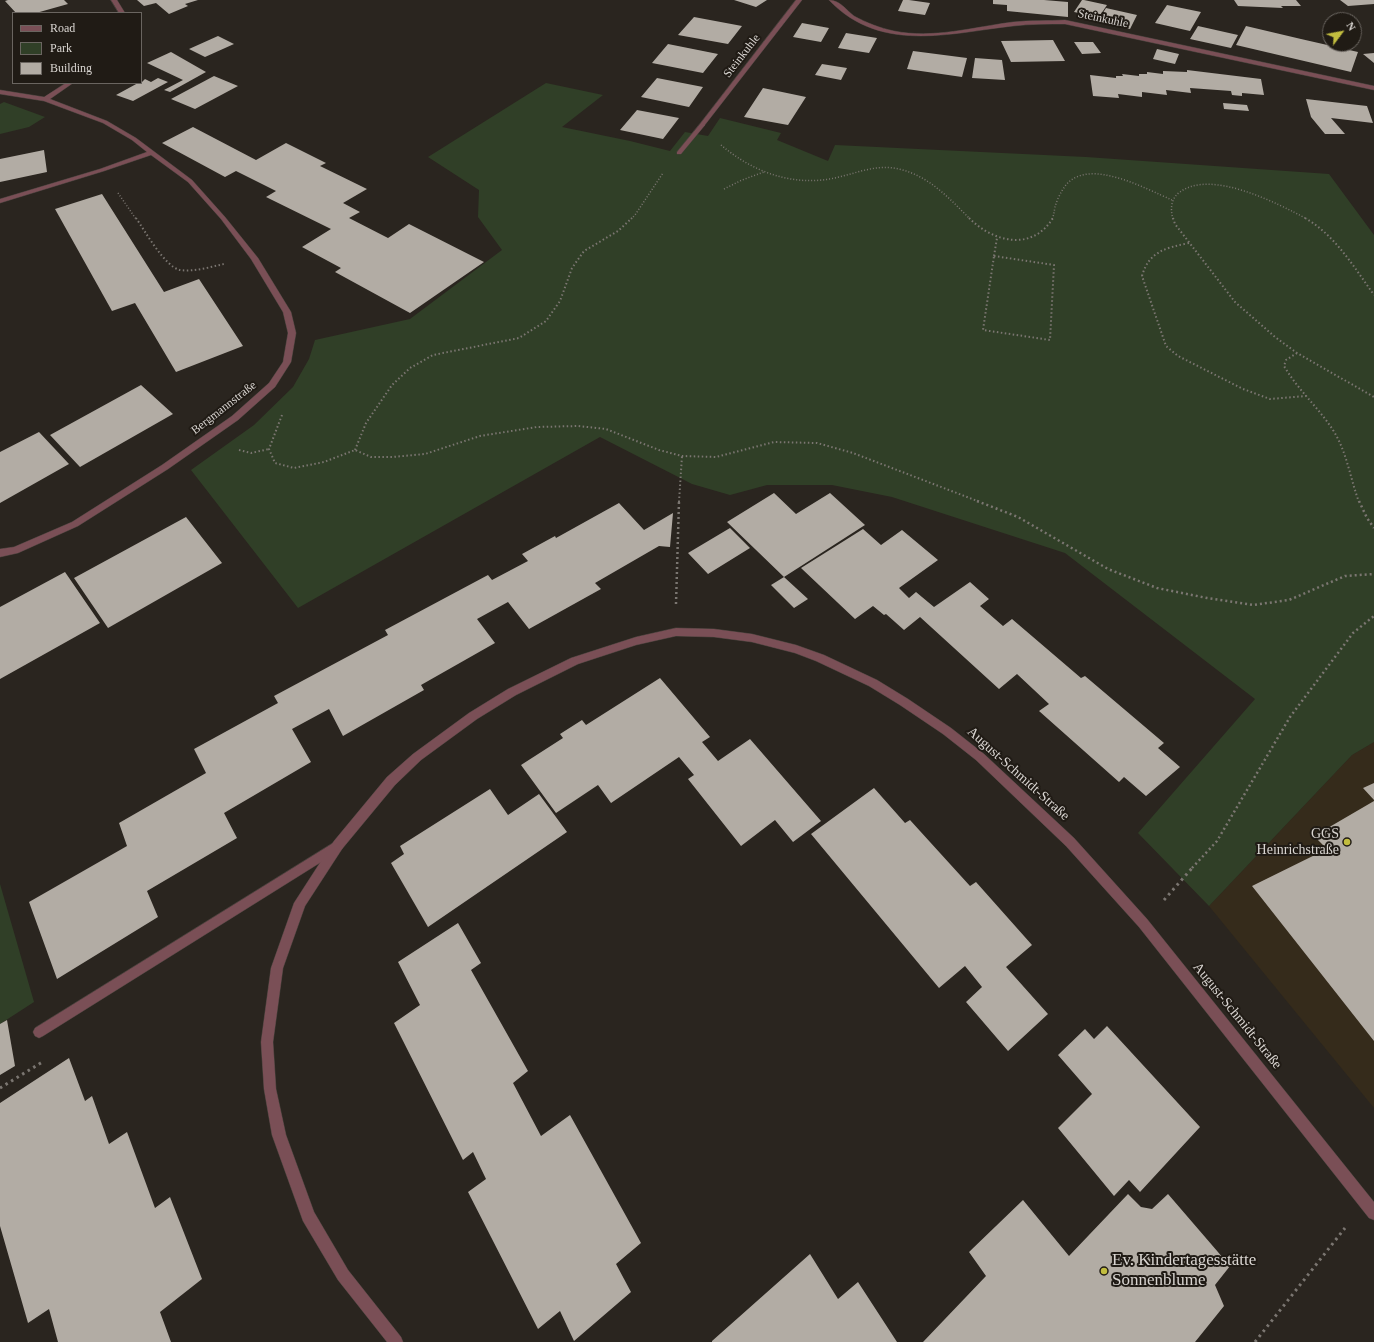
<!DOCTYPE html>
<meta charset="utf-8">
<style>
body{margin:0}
#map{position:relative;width:1374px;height:1342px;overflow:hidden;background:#2a251f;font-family:"Times New Roman",serif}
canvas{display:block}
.legend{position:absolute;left:12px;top:12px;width:130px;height:72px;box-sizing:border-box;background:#201b15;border:1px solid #6a6560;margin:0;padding:5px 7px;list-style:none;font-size:12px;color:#d9d5d1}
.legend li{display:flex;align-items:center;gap:8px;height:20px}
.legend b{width:20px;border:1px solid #6a6560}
.north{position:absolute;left:1322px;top:12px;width:40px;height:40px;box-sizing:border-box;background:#201b15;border:1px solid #6a6560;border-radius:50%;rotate:58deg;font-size:11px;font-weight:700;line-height:16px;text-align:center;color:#d9d5d1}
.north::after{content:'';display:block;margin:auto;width:14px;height:18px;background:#c2bd3f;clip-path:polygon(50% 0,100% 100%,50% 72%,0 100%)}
</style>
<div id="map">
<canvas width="1374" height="1342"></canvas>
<ul class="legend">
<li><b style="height:5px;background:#7a4f56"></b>Road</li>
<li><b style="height:11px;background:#303f27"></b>Park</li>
<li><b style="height:11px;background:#b2aca4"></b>Building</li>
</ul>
<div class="north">N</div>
</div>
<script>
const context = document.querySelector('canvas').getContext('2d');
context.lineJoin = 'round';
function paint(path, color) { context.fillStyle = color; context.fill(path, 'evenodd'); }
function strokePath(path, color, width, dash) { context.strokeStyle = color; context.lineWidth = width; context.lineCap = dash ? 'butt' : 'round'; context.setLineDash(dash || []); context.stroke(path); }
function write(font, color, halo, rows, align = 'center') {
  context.font = font + ' "Times New Roman",serif'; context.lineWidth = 4; context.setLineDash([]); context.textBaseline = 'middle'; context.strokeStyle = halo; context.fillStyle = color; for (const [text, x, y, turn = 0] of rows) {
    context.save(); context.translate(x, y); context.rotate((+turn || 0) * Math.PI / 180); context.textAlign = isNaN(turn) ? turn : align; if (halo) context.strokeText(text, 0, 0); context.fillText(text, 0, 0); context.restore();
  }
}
const education = new Path2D(`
 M 1374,742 L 1374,1108 L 1209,906 L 1352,755 Z`);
const green = new Path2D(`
 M 546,83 L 603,95 L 562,127 L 630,141 L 670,151 L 685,132 L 708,136 L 720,118 L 781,133 L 777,140 L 828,161 L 835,145 L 1086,157 L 1329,174 L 1374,235 L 1374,742 L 1352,755 L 1209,906 L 1138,833 L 1255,699 L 1065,553 L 892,497 L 832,485 L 767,485 L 730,495 L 692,484 L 600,437 L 298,608 L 191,470 L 254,425 L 293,387 L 309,359 L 315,340 L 410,319 L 502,250 L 478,217 L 479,190 L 428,157 Z
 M 4,102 L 45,117 L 29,127 L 0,134 L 0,104 Z
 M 0,884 L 34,1002 L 0,1024 Z`);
const building = new Path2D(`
 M 8,0 L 64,0 L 68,4 L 36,13 L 16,13 L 5,1 Z
 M 137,0 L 198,0 L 185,4 L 188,6 L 169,14 L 156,3 L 144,6 Z
 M 734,0 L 767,0 L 756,7 Z
 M 903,0 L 909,0 L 930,3 L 925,15 L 898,11 Z
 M 993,0 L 1044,0 L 1068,2 L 1068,17 L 1007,11 L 1007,5 L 993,4 Z
 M 1082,0 L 1084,0 L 1107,5 L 1099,17 L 1074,12 Z
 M 1234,0 L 1296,0 L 1301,6 L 1281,6 L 1283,8 L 1238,6 Z
 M 1340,0 L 1374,0 L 1374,4 L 1348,6 Z
 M 1167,5 L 1201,12 L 1190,31 L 1155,23 Z
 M 1106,8 L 1137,15 L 1130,29 L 1097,22 Z
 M 694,17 L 742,26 L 728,44 L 678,35 Z
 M 802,23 L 829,28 L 821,42 L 793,37 Z
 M 1198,26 L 1238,35 L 1231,48 L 1190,39 Z
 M 1246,26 L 1301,39 L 1358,52 L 1351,72 L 1236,45 Z
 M 846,33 L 877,38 L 869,53 L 838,48 Z
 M 218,36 L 234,44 L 205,57 L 189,49 Z
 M 1053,40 L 1065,61 L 1011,62 L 1001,41 Z
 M 1074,42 L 1093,42 L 1101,53 L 1082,54 Z
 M 668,44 L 718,54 L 703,73 L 652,63 Z
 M 1157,49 L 1179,54 L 1175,64 L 1153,59 Z
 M 913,51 L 967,58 L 962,77 L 907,69 Z
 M 171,52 L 206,72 L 170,92 L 164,90 L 183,80 L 147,63 Z
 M 1374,53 L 1374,63 L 1363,54 Z
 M 975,58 L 1002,60 L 1005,80 L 972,78 Z
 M 822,64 L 847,68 L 841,80 L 815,75 Z
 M 1187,70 L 1261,79 L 1264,95 L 1242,93 L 1242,96 L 1232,95 L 1231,91 L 1190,88 L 1191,93 L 1166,90 L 1167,95 L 1142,92 L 1142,97 L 1118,94 L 1119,98 L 1093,96 L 1090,75 L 1116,78 L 1116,76 L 1123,76 L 1122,74 L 1139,76 L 1139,74 L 1147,74 L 1147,72 L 1163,74 L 1163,71 L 1187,72 Z
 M 214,76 L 238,86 L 195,109 L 171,99 Z
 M 158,78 L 168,82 L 133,101 L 116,95 L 138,83 L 141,83 L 145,79 L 151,82 Z
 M 657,78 L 703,87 L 689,107 L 641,97 Z
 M 763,88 L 806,97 L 788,125 L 744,117 Z
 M 1306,99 L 1367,106 L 1373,123 L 1331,118 L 1345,134 L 1325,134 L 1311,117 Z
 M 1223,103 L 1247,105 L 1249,111 L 1224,109 Z
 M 637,110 L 679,118 L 663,139 L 620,130 Z
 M 193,127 L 256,160 L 286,143 L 326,163 L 320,166 L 367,189 L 343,203 L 360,212 L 349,218 L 388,238 L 409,224 L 484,262 L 410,313 L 335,272 L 341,268 L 302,247 L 331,229 L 266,197 L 276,191 L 236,171 L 225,177 L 162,143 Z
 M 44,150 L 47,172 L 0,182 L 0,159 Z
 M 102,194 L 164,292 L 199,279 L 243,346 L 176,372 L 135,303 L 112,311 L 55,209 Z
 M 141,385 L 173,414 L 80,467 L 50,435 Z
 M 39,432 L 69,464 L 0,503 L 0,452 Z
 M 774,493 L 796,514 L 830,493 L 865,525 L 784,577 L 727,522 Z
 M 619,503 L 644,530 L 673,513 L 670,547 L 659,546 L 595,583 L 601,589 L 529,629 L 508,602 L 477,619 L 495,643 L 421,685 L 424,690 L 343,736 L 329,709 L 292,729 L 311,762 L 224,813 L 237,838 L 147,891 L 158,917 L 57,979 L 29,902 L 127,846 L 119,823 L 206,773 L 194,749 L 278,703 L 274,696 L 388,635 L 385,630 L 488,575 L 492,580 L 528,561 L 522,554 L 555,536 L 556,538 Z
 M 186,517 L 222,563 L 108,628 L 74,578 Z
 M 730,528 L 750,548 L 708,574 L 688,553 Z
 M 863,529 L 881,545 L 902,530 L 938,560 L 899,588 L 909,598 L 916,592 L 934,607 L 970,582 L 989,599 L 980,606 L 1003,626 L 1012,619 L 1081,678 L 1085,676 L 1164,743 L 1158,748 L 1180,767 L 1146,796 L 1124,777 L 1119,782 L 1039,711 L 1049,704 L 1017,674 L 999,689 L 920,617 L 904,630 L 886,614 L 884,615 L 873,606 L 855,619 L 801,568 Z
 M 65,572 L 100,623 L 0,679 L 0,607 Z
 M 784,577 L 808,599 L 794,608 L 771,585 Z
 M 660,678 L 710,737 L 702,742 L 718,761 L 750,739 L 821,821 L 793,842 L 775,820 L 741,846 L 688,779 L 694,775 L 679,757 L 611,803 L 598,785 L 556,813 L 521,765 L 563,738 L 560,734 L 582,720 L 586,725 Z
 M 1374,783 L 1374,800 L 1363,788 Z
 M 874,788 L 905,823 L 910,820 L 970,886 L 976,882 L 1032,945 L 1006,967 L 1048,1014 L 1008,1051 L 966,1002 L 982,987 L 965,966 L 939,988 L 811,834 Z
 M 490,789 L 508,815 L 539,794 L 567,832 L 428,927 L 391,863 L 404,854 L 400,846 Z
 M 1374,801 L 1374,1041 L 1252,886 L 1327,849 L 1314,836 Z
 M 458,923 L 481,963 L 471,970 L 528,1071 L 513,1083 L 541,1136 L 570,1115 L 641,1243 L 616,1264 L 631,1292 L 574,1341 L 560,1311 L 538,1329 L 468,1192 L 486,1179 L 473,1152 L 463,1160 L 394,1023 L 420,1005 L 398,962 Z
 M 7,1020 L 15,1066 L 0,1075 L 0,1024 Z
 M 1107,1026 L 1200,1127 L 1140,1192 L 1129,1180 L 1114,1196 L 1058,1128 L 1092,1094 L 1058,1055 L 1085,1029 L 1094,1039 Z
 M 69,1058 L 85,1101 L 92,1096 L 109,1144 L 127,1132 L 155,1208 L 170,1197 L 202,1279 L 160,1312 L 171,1342 L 58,1342 L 49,1309 L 28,1323 L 0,1226 L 0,1103 Z
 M 1128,1194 L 1141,1207 L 1152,1209 L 1168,1194 L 1230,1266 L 1215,1285 L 1224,1306 L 1195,1342 L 923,1342 L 986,1276 L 969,1252 L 1023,1200 L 1069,1256 Z
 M 810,1254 L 838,1299 L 858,1282 L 897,1342 L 712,1342 L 712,1341 Z`);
const pathFar3 = new Path2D(`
 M 721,145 C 754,173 796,188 839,177 C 860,172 878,164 899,169 C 929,176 949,198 970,219
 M 724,189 L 742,180 L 764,172
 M 118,193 L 136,219
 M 631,219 L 635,215 L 663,173
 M 1052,219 C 1054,215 1054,212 1055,207 C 1057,200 1061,191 1066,185 C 1089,157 1146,189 1172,200
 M 1173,219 C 1170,209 1171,198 1180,192 C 1211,169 1277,203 1307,219`);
const pathFar2 = new Path2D(`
 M 136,218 C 145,231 165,267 180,270 C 194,272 210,267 224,264
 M 969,218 C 993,242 1032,252 1053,218
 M 1173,218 L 1175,224 L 1235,302 L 1275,337 L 1297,353 L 1374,397
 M 1305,218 C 1335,235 1354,267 1374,295
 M 1189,243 C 1166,248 1149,251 1142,276 L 1166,346 L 1178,356 L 1243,389 L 1270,399 L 1306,396
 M 994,256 L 1054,265 L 1050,340 L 983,330 Z
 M 994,256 L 997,238
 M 1297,353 L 1286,360 L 1284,366 C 1298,390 1318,407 1333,430 C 1347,452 1350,478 1359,502
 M 282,415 L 269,449 L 275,463 L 294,468 L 324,462 L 355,450 L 371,457 L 393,457 L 425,454 L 480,436 L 537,427 L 578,426 L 606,429 L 659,450 L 682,456 L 716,457 L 774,442 L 817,443 L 853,453 L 980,502
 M 239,450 L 251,453 L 269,449
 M 355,450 L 366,423 L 392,385 L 410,368 L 433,355 L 519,338 L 546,321 L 560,301 L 572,268 L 584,251 L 618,231 L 632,218
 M 679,502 L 682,456`);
const pathFar1 = new Path2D(`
 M 977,501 L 1018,517 L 1108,569 L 1157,588 L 1207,598 L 1253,605 L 1289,600 L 1345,576 L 1374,574
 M 1359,501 L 1367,518 L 1374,528
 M 676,604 L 679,501
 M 1192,868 L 1217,841 L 1290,717 L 1353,633 L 1374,616`);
const path = new Path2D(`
 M 1164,900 L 1193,867
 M 0,1088 L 44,1061
 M 1255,1342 L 1345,1228`);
const service = new Path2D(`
 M 700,124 L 705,125 L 681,154 L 677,154 L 677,152 Z
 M 338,840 L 342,841 L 344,845 L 342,849 L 43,1036 L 39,1038 L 35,1036 L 33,1032 L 35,1028 Z`);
const minor = new Path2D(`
 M 111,0 L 117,0 L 125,13 L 119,13 Z
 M 796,0 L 802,0 L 704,126 L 700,126 L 700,124 Z
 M 829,0 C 840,0 846,10 854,16 C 867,23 880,28 894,31 C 933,39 974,27 1013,22 C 1030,20 1048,21 1065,20 L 1374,86 L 1374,90 L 1065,24 C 1048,24 1030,24 1013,26 C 950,33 880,54 829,0 Z
 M 66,83 L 73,83 L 50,99 L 107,121 L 136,138 L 192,180 L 225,217 L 258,258 L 291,312 L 296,333 L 291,362 L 275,387 L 238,420 L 168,469 L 78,526 L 18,553 L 0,557 L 0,549 L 14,547 L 72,522 L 162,465 L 232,416 L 269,383 L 283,362 L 288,333 L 283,312 L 251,259 L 221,219 L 188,182 L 151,155 L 104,171 L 0,203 L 0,199 L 100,169 L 147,152 L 132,140 L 103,123 L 44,101 L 0,94 L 0,90 L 44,97 Z
 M 676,628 L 714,629 L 752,634 L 796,645 L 824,655 L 877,680 L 908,699 L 951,728 L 984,754 L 1074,838 L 1147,919 L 1374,1202 L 1374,1220 L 1369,1218 L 1139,927 L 1066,846 L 976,760 L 943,734 L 900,705 L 869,686 L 816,661 L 795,653 L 752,642 L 714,637 L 676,636 L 636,645 L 578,664 L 516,695 L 477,719 L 421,760 L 395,785 L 342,849 L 305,906 L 283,968 L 273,1042 L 276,1089 L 286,1135 L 314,1212 L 348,1270 L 401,1337 L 403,1342 L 387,1342 L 338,1280 L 303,1221 L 272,1135 L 264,1089 L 261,1042 L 271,968 L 294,903 L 334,841 L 387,777 L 413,754 L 469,713 L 508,689 L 571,658 L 636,637 Z`);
const markers = [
 [1347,842,4,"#c2bd3f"],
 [1104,1271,4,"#c2bd3f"]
];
const farStreetnames = [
 ["Steinkuhle",1103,19,12],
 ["Steinkuhle",742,56,-52],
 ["Bergmannstraße",224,408,-38]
];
const streetNames = [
 ["August-Schmidt-Straße",1018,774,42],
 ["August-Schmidt-Straße",1237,1016,51]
];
const poiNames = [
 ["GGS",1339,834],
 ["Heinrichstraße",1339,850]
];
const nearPoinames = [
 ["Ev. Kindertagesstätte",1112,1261],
 ["Sonnenblume",1112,1281]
];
paint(education, '#352b1b');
paint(green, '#303f27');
paint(building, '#b2aca4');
strokePath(service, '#46413b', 1);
strokePath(minor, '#46413b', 1);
strokePath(pathFar3, '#7b7671', 1.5, [1, 2]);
strokePath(pathFar2, '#7b7671', 2, [1.5, 2.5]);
strokePath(pathFar1, '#7b7671', 2.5, [2, 3]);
strokePath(path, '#7b7671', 3, [2.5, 4]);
paint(service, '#7a4f56');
paint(minor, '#7a4f56');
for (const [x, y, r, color] of markers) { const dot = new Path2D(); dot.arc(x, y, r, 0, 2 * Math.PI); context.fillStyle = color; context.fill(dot); strokePath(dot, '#201b15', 1.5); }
write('12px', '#d9d5d1', '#201b15', farStreetnames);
write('14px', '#d9d5d1', '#201b15', streetNames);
write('14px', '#d9d5d1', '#201b15', poiNames, 'right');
write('17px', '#d9d5d1', '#201b15', nearPoinames, 'left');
</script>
